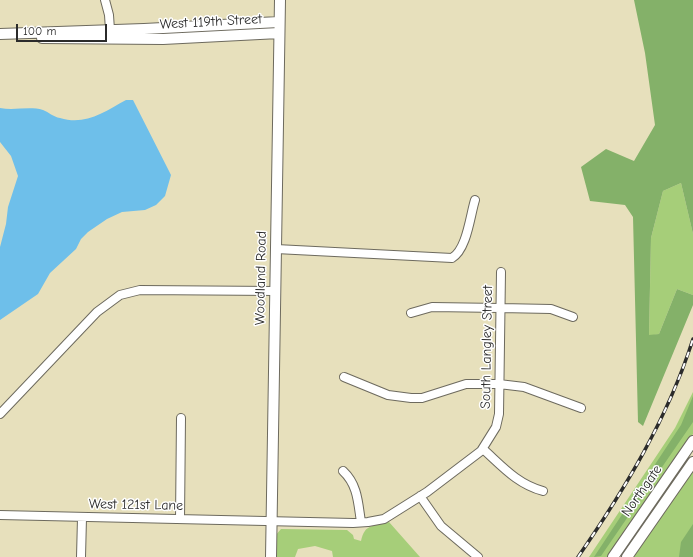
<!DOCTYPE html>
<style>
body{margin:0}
#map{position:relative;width:693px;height:557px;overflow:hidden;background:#e7e0bc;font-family:"Comic Neue",sans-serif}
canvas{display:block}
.scale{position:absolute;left:16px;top:24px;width:91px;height:18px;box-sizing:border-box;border:2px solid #2b2b2b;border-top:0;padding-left:5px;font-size:12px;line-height:14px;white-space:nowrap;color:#2b2b2b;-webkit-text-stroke:3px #fff;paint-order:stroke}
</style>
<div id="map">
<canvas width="693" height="557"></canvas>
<div class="scale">100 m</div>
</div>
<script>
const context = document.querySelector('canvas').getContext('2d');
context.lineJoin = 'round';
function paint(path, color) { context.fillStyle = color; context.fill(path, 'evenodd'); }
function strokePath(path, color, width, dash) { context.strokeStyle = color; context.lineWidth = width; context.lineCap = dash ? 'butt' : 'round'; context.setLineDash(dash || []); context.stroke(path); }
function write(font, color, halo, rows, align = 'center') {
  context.font = font + ' "Comic Neue",sans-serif'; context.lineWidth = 3; context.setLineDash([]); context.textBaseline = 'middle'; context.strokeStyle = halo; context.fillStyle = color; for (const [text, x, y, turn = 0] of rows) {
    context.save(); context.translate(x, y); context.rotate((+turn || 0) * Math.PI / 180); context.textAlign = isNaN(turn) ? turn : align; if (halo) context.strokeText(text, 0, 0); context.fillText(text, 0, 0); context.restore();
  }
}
const green = new Path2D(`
 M 681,183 L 693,234 L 693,295 L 677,289 L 659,334 L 649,336 L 651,238 L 663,191 Z
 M 693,392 L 693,434 L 608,557 L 589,557 L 675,428 Z
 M 693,462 L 693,557 L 628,557 Z
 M 389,522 L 420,557 L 333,557 L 332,551 L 315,546 L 298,549 L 295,557 L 275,557 L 275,536 L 281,529 L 347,530 L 353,535 L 354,539 L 361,541 C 365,523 373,527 389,522 Z`);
const forest = new Path2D(`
 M 634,0 L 693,0 L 693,234 L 681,183 L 663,191 L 651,238 L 649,335 L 659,334 L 677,289 L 693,295 L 693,305 L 643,426 L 638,422 L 633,217 L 625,205 L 590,201 L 581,167 L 606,149 L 634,161 L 655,125 L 645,53 Z
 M 693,396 L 693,422 L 601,556 L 594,557 L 681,425 Z
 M 693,524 L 693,557 L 679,557 L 681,542 Z`);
const water = new Path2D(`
 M 126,100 L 133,100 L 171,175 L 165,196 L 156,205 L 145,210 L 122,212 L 107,219 L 88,232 L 81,239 L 76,249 L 50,273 L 38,294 L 0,320 L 0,247 L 6,224 L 8,207 L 18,176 L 11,156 L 0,142 L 0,108 C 14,111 29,106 43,110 C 49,112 53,117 60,118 C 85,126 104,112 126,100 Z`);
const minor = new Path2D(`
 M 105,0 L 109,15 L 110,30
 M 276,249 L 452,258 C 467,249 470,216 475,200
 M 411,313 L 432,307 L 500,308 L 551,309 L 573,317
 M 344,377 L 388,395 L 411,398 L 422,398 L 466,384 L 499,384 L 524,387 L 581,408
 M 0,414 L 97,312 L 120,295 L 140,290 L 275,291
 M 483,449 C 502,466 517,484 543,491
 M 343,471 C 358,485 358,503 361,522
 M 420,496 L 441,526 L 478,557
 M 0,515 L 353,523 L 368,522 L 384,519 L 427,492 L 481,451 L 496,427 L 499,414 L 501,272
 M 180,519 L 181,418
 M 81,557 L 82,518`);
const major = new Path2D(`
 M 0,34 L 144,29 L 279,22
 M 42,38 L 163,39 L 279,33
 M 271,557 L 280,0
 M 613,557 L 693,441
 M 627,557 L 693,462`);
const rail = new Path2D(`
 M 578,557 C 625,489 668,418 693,339`);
const streetNames = [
 ["West 119th Street",211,22,-3],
 ["Woodland Road",261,278,-89],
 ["South Langley Street",487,347,-89],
 ["Northgate",642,491,-55],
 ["West 121st Lane",136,505,1]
];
paint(green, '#a6ce79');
paint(forest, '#84b169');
paint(water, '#6ebfea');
strokePath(minor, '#6d6a5e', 10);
strokePath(major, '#6d6a5e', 12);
strokePath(minor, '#fff', 8);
strokePath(major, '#fff', 10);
strokePath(rail, '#2b2b2b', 3.5);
strokePath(rail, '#fff', 2, [6]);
write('14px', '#2b2b2b', '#fff', streetNames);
</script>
